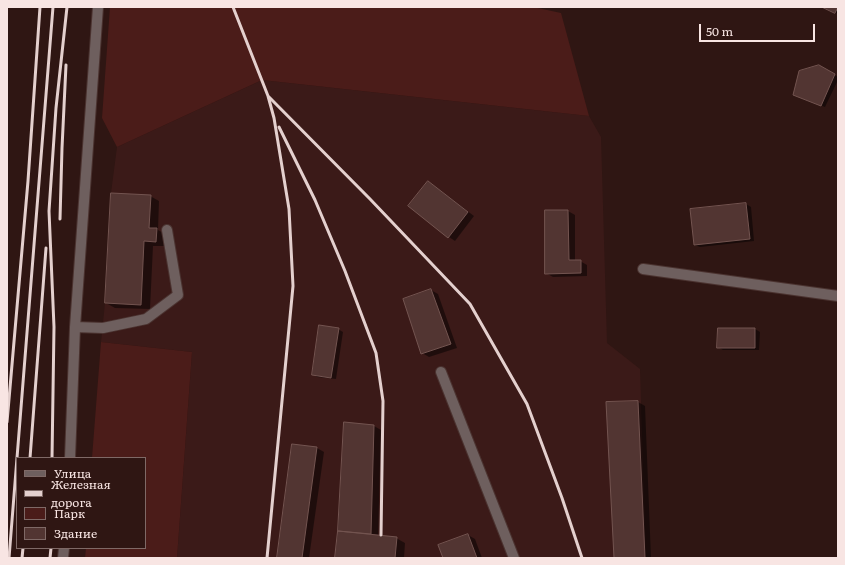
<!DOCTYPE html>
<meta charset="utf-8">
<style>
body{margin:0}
#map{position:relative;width:845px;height:565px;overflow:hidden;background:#2f1613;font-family:Literata,serif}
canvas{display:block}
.frame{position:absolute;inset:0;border:8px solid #f8e5e3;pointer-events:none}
.legend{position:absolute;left:16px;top:457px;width:130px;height:92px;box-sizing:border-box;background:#2f1613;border:1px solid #7f6966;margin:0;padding:5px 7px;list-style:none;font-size:12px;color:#f8e5e3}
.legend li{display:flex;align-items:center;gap:8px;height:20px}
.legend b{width:20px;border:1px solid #7f6966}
.scale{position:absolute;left:699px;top:24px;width:116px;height:18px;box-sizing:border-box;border:2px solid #f8e5e3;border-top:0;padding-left:5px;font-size:12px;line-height:14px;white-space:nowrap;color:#f8e5e3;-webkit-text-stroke:3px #2f1613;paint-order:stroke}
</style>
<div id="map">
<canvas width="845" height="565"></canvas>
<div class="frame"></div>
<ul class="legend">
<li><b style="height:5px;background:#6e5f5e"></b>Улица</li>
<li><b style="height:5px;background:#e4d0ce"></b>Железная дорога</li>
<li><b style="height:11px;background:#4b1c19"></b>Парк</li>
<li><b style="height:11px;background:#523532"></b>Здание</li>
</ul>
<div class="scale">50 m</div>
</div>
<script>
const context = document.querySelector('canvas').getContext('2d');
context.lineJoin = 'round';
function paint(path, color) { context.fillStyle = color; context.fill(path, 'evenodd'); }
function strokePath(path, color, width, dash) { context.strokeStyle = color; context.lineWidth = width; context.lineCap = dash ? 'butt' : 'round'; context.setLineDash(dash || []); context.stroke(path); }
const built = new Path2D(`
 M 262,80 L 589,116 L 601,137 L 607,343 L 640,369 L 646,558 L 177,558 L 192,352 L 101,342 L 105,303 L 111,193 L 117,147 Z`);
const green = new Path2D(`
 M 110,7 L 533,7 L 561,13 L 589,116 L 262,80 L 117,147 L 102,118 Z
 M 101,342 L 192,352 L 177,558 L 85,558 L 86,548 L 145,548 L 145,458 L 92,458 Z`);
const shadow = new Path2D(`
 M 823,7 L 838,7 L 838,14 Z
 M 819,66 L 838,77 L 838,80 L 825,107 L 799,97 Z
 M 429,182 L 474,216 L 455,241 L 449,237 Z
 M 150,196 L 159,201 L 158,230 L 165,234 L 165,246 L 153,246 L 150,309 L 115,308 L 106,303 Z
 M 746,204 L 751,207 L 754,241 L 700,247 L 695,245 L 691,210 Z
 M 546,211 L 568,211 L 575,215 L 575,261 L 580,261 L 587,265 L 587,276 L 553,277 L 546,273 Z
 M 431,290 L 438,294 L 457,348 L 429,357 L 422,353 Z
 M 338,329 L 343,332 L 336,379 L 317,377 L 313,374 Z
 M 719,329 L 755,329 L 760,332 L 759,350 L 723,350 L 718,347 Z
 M 638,402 L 645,406 L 651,558 L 615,558 L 607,403 Z
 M 345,423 L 374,426 L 381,430 L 378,536 L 396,538 L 405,543 L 404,558 L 336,558 Z
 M 293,445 L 317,448 L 324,452 L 309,558 L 278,558 Z
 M 468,535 L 475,539 L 482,558 L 444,558 Z`);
const building = new Path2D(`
 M 822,7 L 838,7 L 835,13 Z
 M 819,65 L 835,74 L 821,106 L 793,95 L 799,71 Z
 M 428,181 L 468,212 L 448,238 L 408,206 Z
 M 111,193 L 151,195 L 149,228 L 157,228 L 156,242 L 144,241 L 141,305 L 105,303 Z
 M 746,203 L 750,239 L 694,245 L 690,209 Z
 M 545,210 L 568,210 L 569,260 L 581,260 L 581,273 L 545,274 Z
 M 431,289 L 451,344 L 421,354 L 403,299 Z
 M 319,325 L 339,328 L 331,378 L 312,375 Z
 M 718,328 L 755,328 L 755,348 L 717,348 Z
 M 638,401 L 645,558 L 614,558 L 606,402 Z
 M 344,422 L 374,425 L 371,534 L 338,531 Z
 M 292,444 L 317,447 L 302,558 L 277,558 Z
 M 338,531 L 397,537 L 395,558 L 335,558 Z
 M 468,534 L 477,558 L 443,558 L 438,545 Z`);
const minor = new Path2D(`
 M 643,269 L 838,296
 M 75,327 L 103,328 L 146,319 L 178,295 L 167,230
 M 441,372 L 514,558
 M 70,458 L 75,327 L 98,7
 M 63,558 L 64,548`);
const rail = new Path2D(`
 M 233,7 L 268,96 L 274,118 L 289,209 L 293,286 L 267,558
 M 268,96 L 370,199 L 470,304 L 527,404 L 562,498 L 582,558
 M 279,127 L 315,200 L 345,271 L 376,353 L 383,401 L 381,535
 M 60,219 L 62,148 L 66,65
 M 7,422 L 28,181 L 40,7
 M 30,458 L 46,248
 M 52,458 L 54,327 L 49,211 L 56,108 L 67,7
 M 9,558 L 53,7
 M 22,558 L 23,548
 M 50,558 L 51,548`);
paint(built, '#3b1a18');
paint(green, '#4b1c19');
paint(shadow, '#0007');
paint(building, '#523532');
strokePath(building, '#735450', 1);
strokePath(minor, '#4b3330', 12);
strokePath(minor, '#6e5f5e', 10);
strokePath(rail, '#e4d0ce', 3);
</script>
